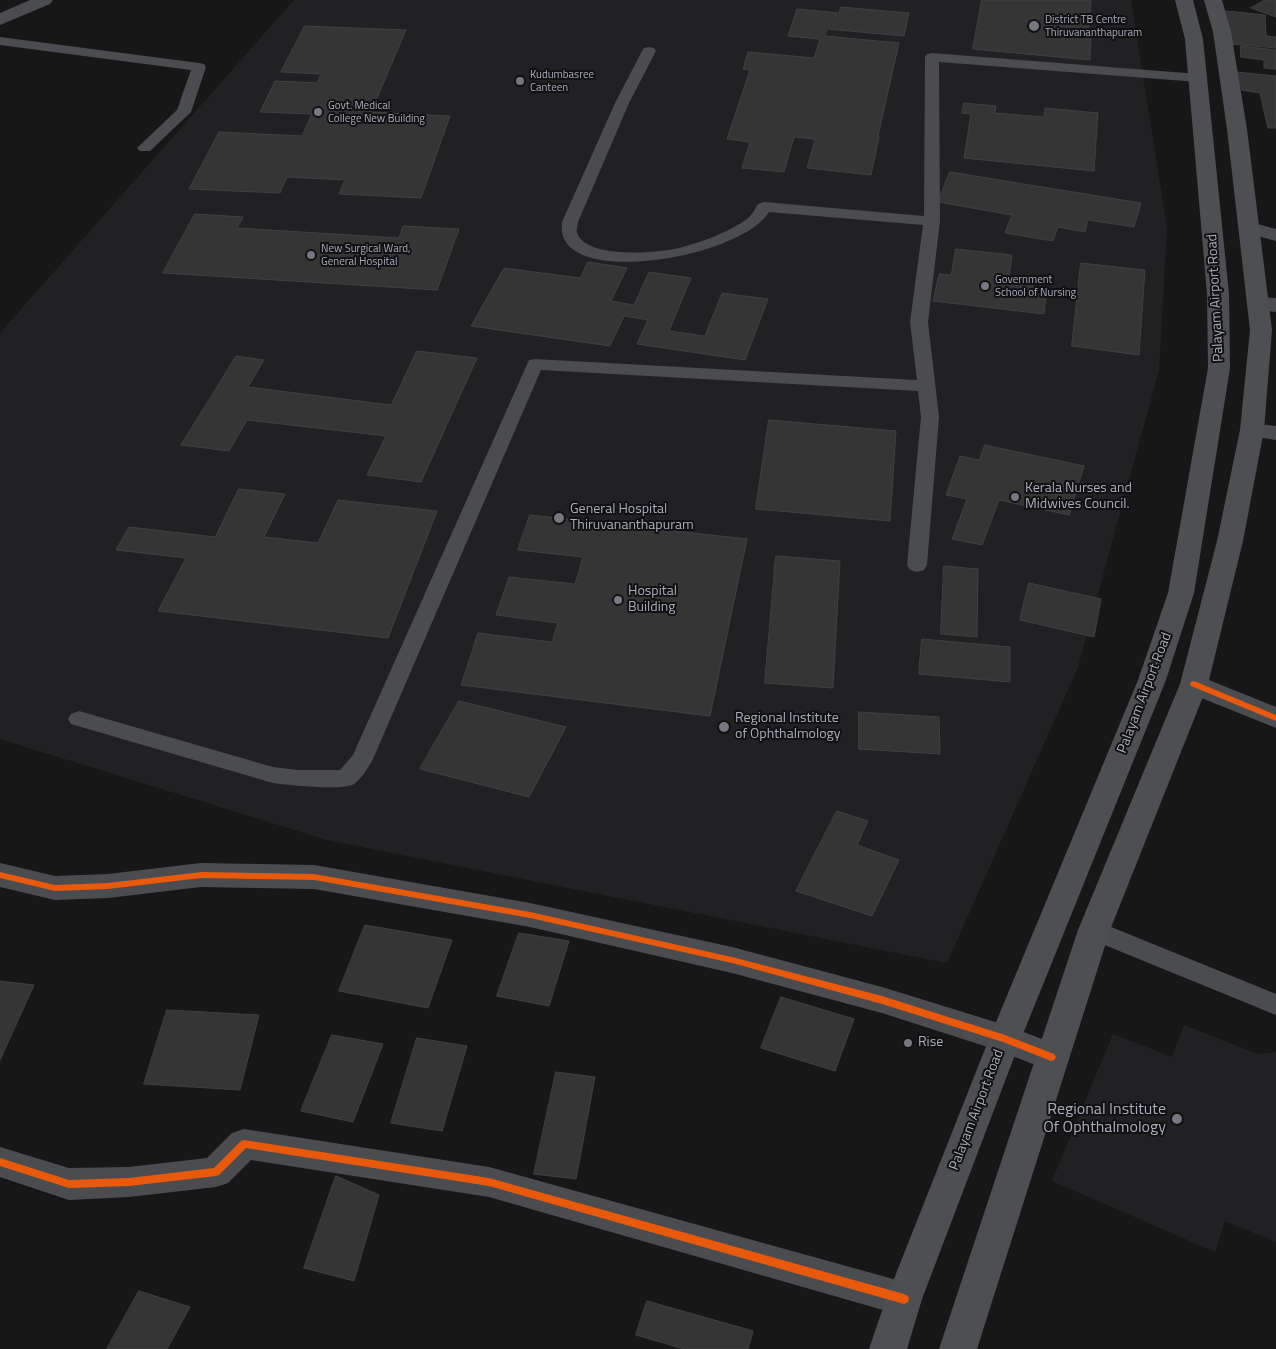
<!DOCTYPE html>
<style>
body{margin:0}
canvas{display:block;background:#171717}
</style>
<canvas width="1276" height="1349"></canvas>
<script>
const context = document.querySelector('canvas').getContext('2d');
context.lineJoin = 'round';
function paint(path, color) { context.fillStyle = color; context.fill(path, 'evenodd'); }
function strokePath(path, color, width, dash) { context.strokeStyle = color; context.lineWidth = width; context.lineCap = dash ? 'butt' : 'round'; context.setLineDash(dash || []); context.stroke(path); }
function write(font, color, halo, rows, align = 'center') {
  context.font = font + ' "Titillium Web",sans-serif'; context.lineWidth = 4; context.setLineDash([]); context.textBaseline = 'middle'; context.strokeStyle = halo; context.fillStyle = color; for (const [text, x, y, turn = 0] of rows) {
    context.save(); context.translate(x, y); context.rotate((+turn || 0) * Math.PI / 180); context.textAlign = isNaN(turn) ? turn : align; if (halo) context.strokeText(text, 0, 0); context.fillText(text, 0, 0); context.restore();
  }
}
const built = new Path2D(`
 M 294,0 L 1131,0 L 1167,228 L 1159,370 L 1078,667 L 947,963 L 327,840 L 0,739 L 0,333 Z
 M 1184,1025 L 1258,1054 L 1276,1052 L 1276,1242 L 1225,1221 L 1215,1252 L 1052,1181 L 1113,1034 L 1172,1057 Z`);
const building = new Path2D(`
 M 982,0 L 1091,0 L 1088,36 L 1091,36 L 1090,60 L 973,49 Z
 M 1265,0 L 1276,0 L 1276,17 L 1251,8 Z
 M 841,7 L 909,13 L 904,36 L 827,29 L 825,36 L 899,43 L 878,136 L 879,137 L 871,175 L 807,168 L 815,139 L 794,137 L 784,172 L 742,168 L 750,142 L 727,139 L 750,70 L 743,69 L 748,52 L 814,58 L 820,39 L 788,36 L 797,9 L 839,13 Z
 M 1226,11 L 1265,15 L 1266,36 L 1276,37 L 1276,48 L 1231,44 L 1231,32 L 1227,31 Z
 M 305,26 L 406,30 L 371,112 L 450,116 L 421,198 L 339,194 L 345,180 L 287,177 L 280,193 L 189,189 L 219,132 L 302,136 L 312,114 L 260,112 L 275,81 L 317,83 L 321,74 L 281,72 Z
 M 1241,46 L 1276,50 L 1276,69 L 1264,68 L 1264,60 L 1241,57 Z
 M 1237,72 L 1276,76 L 1276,128 L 1268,128 L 1260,93 L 1242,90 Z
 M 964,103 L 996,106 L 995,113 L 1044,117 L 1045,108 L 1098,113 L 1094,171 L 964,158 L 971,114 L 962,113 Z
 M 950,172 L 1141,203 L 1134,227 L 1088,220 L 1085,232 L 1058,227 L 1053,241 L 1005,233 L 1012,215 L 938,202 Z
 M 195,214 L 243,217 L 237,228 L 399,238 L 403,226 L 459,229 L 437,290 L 163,273 Z
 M 956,249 L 1012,255 L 1009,277 L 1034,280 L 1032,293 L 1046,294 L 1044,314 L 933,301 L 939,274 L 951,275 Z
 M 588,262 L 627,268 L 611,301 L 634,305 L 649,272 L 691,278 L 669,331 L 705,336 L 722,293 L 768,299 L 745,360 L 637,344 L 648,320 L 624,316 L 610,346 L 471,326 L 504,268 L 580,278 Z
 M 1081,263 L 1145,270 L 1139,355 L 1072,346 Z
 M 417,351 L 477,358 L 421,482 L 367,475 L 386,436 L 247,420 L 229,451 L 181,445 L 236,356 L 264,360 L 248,387 L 391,405 Z
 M 769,420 L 896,431 L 890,521 L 756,509 Z
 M 985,445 L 1084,466 L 1069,515 L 999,500 L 982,545 L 952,539 L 967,499 L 946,495 L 960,456 L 979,460 Z
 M 239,489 L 285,494 L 264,537 L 318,543 L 338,500 L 437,511 L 388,638 L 158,611 L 186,558 L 116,550 L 129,527 L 215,537 Z
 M 530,515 L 747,539 L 710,716 L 461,685 L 478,633 L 552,642 L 558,623 L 496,615 L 509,577 L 575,584 L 583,557 L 518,550 Z
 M 776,556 L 840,561 L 833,688 L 765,683 Z
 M 944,566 L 978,569 L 977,637 L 941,634 Z
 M 1029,583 L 1101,599 L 1094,637 L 1020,620 Z
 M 922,639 L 1010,647 L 1010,682 L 919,674 Z
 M 459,701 L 566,727 L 529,797 L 420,769 Z
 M 859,712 L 939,717 L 940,754 L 859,749 Z
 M 837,811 L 868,821 L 857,845 L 899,860 L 872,916 L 796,891 Z
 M 365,925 L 452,940 L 428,1008 L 339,991 Z
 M 519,933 L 569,941 L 549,1006 L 497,996 Z
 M 0,981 L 34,985 L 0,1060 Z
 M 781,997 L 854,1019 L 835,1071 L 761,1048 Z
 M 167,1010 L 259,1015 L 240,1090 L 144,1084 Z
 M 332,1035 L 383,1044 L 353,1122 L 301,1111 Z
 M 417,1038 L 467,1046 L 442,1131 L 391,1123 Z
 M 556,1072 L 595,1077 L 576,1179 L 534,1174 Z
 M 336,1176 L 379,1195 L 354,1281 L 304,1268 Z
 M 139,1291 L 190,1307 L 167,1349 L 107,1349 Z
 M 647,1301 L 753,1331 L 748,1349 L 684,1349 L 636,1335 Z`);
const service = new Path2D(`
 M 0,37 L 199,63 L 204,64 L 206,67 L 191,112 L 150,151 L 140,151 L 137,148 L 177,110 L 191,70 L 0,45 Z
 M 649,47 L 654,48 L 656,51 L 629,103 L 578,222 C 578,226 576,230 577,233 C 587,260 662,253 683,247 C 704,241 729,232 747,219 C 752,215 755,209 758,204 L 764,202 L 924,216 L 925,57 L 927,54 L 932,53 L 1198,74 L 1203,75 L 1205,78 L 1203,81 L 1198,82 L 939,62 L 940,221 L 928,322 L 939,417 L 927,565 L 924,570 L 917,572 L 910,570 L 907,565 L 921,417 L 918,391 L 541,370 L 373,759 C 369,767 361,779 354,784 C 344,791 287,785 273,783 L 71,724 L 68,719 L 71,714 L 79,711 L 273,767 L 298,770 L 340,770 L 353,755 L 529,360 L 535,359 L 917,380 L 910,322 L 923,225 L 769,212 C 741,259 552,291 562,222 L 615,103 L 642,51 L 644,48 Z
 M 1094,920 L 1276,994 L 1276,1015 L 1085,937 L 1082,930 L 1085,923 Z`);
const minor = new Path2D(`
 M 1250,222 L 1276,229 L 1276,241 L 1243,232 L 1240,228 L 1243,224 Z
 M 1258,297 L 1276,298 L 1276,312 L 1250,309 L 1247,304 L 1250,299 Z
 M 1252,423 L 1276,426 L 1276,440 L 1244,435 L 1240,430 L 1244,425 Z
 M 1194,674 L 1276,707 L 1276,728 L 1184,691 L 1180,684 L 1184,677 Z
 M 244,1129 L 489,1167 L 904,1282 L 917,1287 L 922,1299 L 917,1311 L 904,1316 L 489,1197 L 251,1160 L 228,1183 L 216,1187 L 129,1197 L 69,1200 L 0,1177 L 0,1147 L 69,1168 L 129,1167 L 207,1158 L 232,1133 Z`);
const tertiary = new Path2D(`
 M 30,0 L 53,0 L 50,4 L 0,25 L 0,13 Z
 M 0,863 L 55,876 L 108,874 L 201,863 L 314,865 L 530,903 L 732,947 L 882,987 L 1005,1025 L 1063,1047 L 1068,1057 L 1063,1067 L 1051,1071 L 997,1050 L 882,1013 L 732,973 L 530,927 L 314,889 L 201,887 L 108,898 L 55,900 L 0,887 Z`);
const primary = new Path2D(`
 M 1175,0 L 1193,0 L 1203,39 L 1229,294 L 1230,368 L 1194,593 L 1166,680 L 1021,1039 L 922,1299 L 907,1349 L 869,1349 L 886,1299 L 989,1039 L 1138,680 L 1168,593 L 1208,368 L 1207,294 L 1185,39 Z
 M 1204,0 L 1222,0 L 1231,32 L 1247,129 L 1272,330 L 1264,430 L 1243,541 L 1208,684 L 1110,930 L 977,1349 L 939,1349 L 1078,930 L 1180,684 L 1217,541 L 1240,430 L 1250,330 L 1227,129 L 1213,32 Z`);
const cycleway = new Path2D(`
 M 1194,681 L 1276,715 L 1276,721 L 1191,686 L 1190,684 L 1191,682 Z
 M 0,872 L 55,885 L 108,883 L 201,872 L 314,874 L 530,912 L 732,957 L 882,996 L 1005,1035 L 1054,1054 L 1056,1057 L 1054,1060 L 1051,1061 L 1003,1042 L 882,1004 L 732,963 L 530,918 L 314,880 L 201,878 L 108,889 L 55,891 L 0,878 Z
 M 244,1140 L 489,1178 L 904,1294 L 908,1296 L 909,1299 L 908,1302 L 904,1304 L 489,1186 L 246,1148 L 219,1175 L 216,1176 L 129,1186 L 69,1188 L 0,1166 L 0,1158 L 69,1180 L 129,1178 L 214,1168 L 241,1141 Z`);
const markers = [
 [1034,26,6,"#757880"],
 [520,81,5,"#757880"],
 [318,112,5,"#757880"],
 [311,255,5,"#757880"],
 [985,286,5,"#757880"],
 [1015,497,5,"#757880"],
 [559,518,6,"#757880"],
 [618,600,5,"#757880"],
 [724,727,6,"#757880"],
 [908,1043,5,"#757880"],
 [1177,1119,6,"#757880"]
];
const farPoinames = [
 ["District TB Centre",1045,20],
 ["Thiruvananthapuram",1045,33],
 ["Kudumbasree",530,75],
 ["Canteen",530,88],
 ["Govt. Medical",328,106],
 ["College New Building",328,119],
 ["New Surgical Ward,",321,249],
 ["General Hospital",321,262],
 ["Government",995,280],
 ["School of Nursing",995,293]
];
const streetNames = [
 ["Palayam Airport Road",1216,298,-93],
 ["Palayam Airport Road",1145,693,-69],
 ["Palayam Airport Road",977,1110,-69]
];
const poiNames = [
 ["Kerala Nurses and",1025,489],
 ["Midwives Council.",1025,505],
 ["General Hospital",570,510],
 ["Thiruvananthapuram",570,526],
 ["Hospital",628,592],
 ["Building",628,608],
 ["Regional Institute",735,719],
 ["of Ophthalmology",735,735],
 ["Rise",918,1043]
];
const nearPoinames = [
 ["Regional Institute",1166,1110],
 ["Of Ophthalmology",1166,1128]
];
paint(built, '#212123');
paint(building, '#353536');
strokePath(building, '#3f4043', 1);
paint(service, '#4b4c50');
paint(minor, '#4b4c50');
paint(tertiary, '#4b4c50');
paint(primary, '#4d4f52');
paint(cycleway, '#e8590c');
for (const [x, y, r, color] of markers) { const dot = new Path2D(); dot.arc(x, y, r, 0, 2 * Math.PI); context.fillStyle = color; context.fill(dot); strokePath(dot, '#111113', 2); }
write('11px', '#a8adb8', '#111113', farPoinames, 'left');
write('14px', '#a8adb8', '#111113', streetNames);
write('14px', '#a8adb8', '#111113', poiNames, 'left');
write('16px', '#a8adb8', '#111113', nearPoinames, 'right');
</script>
